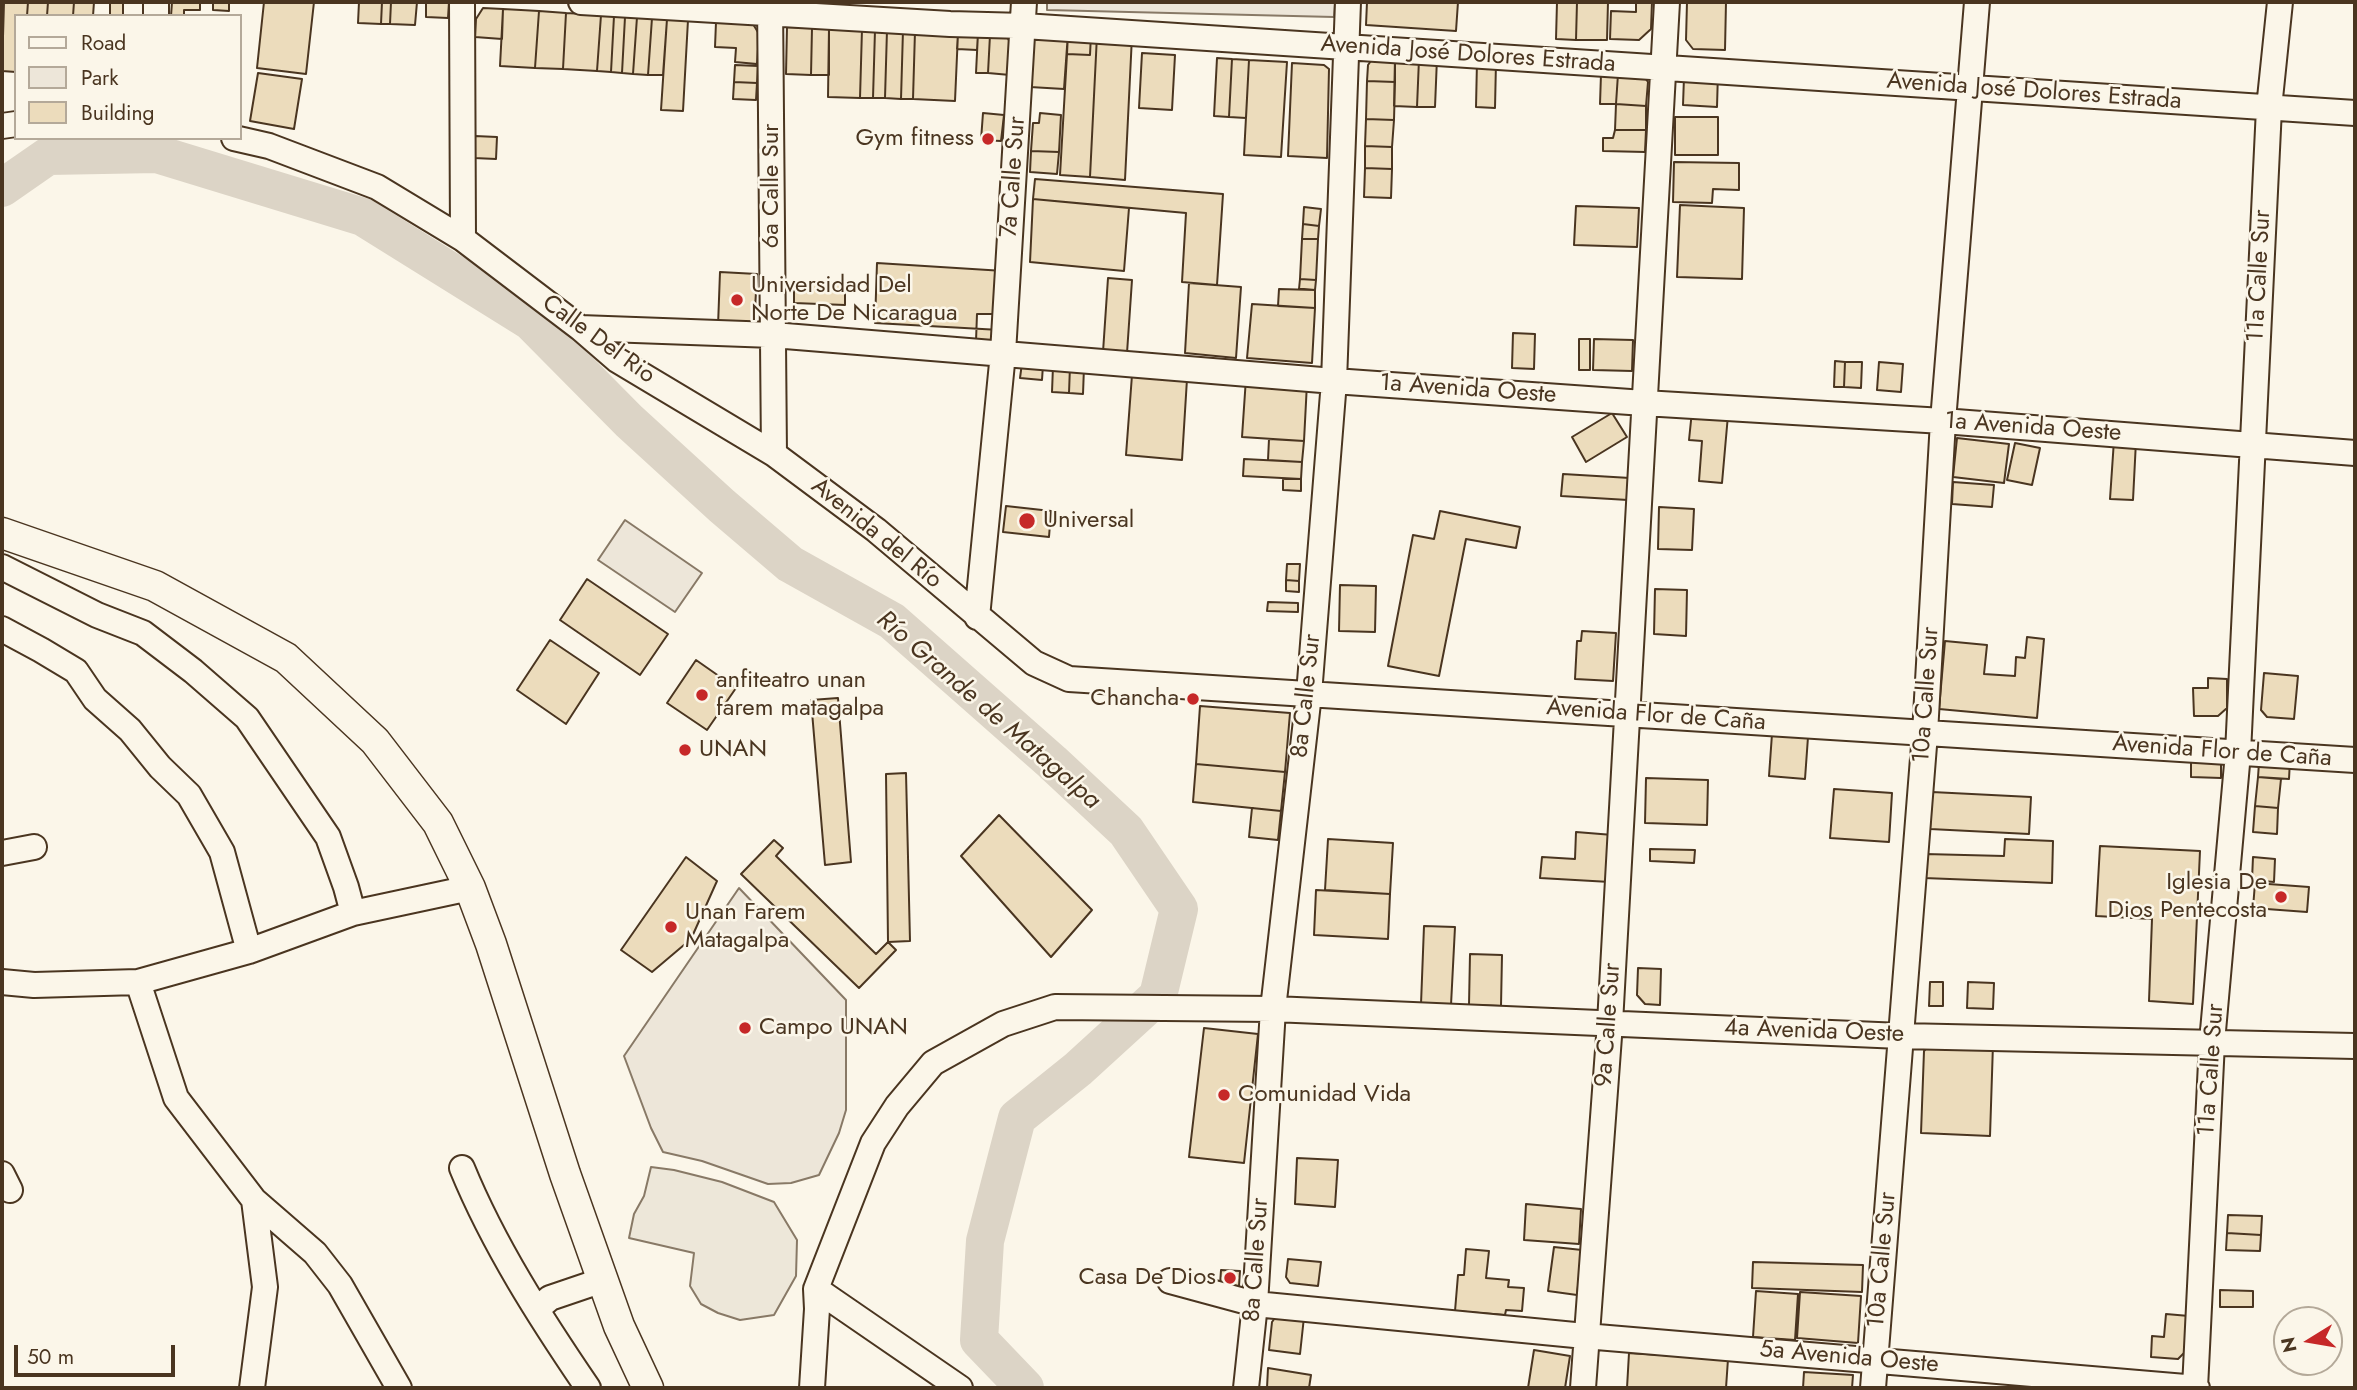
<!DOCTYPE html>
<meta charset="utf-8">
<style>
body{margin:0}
#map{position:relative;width:2357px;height:1390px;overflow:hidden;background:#fbf6e9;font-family:Jost,sans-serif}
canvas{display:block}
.frame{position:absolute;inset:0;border:4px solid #4a3520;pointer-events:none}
.legend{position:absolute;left:14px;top:14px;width:228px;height:126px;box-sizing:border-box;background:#fbf6e9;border:2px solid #b4a999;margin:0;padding:9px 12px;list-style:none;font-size:21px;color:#4a3520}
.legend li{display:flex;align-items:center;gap:14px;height:35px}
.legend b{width:35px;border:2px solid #b4a999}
.north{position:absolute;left:2273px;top:1306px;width:70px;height:70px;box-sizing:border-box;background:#fbf6e9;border:2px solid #b4a999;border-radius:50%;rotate:259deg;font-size:19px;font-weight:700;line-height:28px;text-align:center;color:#4a3520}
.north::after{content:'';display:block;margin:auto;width:24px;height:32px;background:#c62828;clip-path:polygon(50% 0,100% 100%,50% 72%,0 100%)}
.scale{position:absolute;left:14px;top:1345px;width:161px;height:32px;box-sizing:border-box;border:4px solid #4a3520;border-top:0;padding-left:9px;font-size:21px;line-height:24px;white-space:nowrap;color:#4a3520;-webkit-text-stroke:5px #fbf6e9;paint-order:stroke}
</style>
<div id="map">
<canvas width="2357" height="1390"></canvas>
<div class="frame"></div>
<ul class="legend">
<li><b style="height:9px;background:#fbf6e9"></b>Road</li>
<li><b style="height:19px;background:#ede6d9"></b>Park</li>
<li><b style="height:19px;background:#ecdcbc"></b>Building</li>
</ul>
<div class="north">N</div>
<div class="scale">50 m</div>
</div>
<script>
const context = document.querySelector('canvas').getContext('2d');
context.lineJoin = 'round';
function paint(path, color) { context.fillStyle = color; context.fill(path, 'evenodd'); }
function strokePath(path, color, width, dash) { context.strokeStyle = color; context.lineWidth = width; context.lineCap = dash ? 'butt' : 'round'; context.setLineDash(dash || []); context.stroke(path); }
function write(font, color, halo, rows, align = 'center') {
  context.font = font + ' Jost,sans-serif'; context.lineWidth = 5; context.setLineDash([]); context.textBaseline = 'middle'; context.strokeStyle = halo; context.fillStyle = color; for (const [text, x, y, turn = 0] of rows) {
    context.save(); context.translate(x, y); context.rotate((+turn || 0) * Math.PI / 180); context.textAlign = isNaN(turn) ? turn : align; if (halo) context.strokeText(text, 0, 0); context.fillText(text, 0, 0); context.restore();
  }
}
const green = new Path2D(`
 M 1047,2 L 1335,2 L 1334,17 L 1047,10 Z
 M 625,520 L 702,573 L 675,612 L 598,560 Z
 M 739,888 L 846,1000 L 846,1110 L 839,1133 L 819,1175 L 791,1183 L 768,1184 L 702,1161 L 663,1152 L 651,1128 L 624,1056 Z`);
const parking = new Path2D(`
 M 651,1167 L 674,1170 L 722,1182 L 774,1202 L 797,1240 L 796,1276 L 774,1315 L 740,1320 L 718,1313 L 701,1304 L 690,1286 L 694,1253 L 629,1238 L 634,1214 L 644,1196 Z`);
const stream = new Path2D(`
 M 157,154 L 157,138`);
const river = new Path2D(`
 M 2,188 L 48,156 L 157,154 L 363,217 L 530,321 L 629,421 L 722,506 L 790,564 L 892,621 L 1052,762 L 1126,831 L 1179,909 L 1158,996 L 1078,1069 L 1017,1118 L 985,1241 L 979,1340 L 1025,1388`);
const building = new Path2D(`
 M 4,2 L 28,2 L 27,16 L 16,16 L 16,72 L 2,71 Z
 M 28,2 L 48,2 L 47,16 L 27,16 Z
 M 48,2 L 74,2 L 73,16 L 47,16 Z
 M 74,2 L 94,2 L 93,16 L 73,16 Z
 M 110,2 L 123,2 L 123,16 L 110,16 Z
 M 172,2 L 200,2 L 200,10 L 184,10 L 184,16 L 171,16 Z
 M 213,2 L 229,2 L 229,11 L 213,10 Z
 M 264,2 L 314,2 L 306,74 L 257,68 Z
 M 359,2 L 382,2 L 381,24 L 358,23 Z
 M 382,2 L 391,2 L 390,24 L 381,24 Z
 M 391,2 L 417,2 L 415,25 L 390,24 Z
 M 426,2 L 449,2 L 448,18 L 426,17 Z
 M 1367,2 L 1458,2 L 1456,31 L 1366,25 Z
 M 1557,2 L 1577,2 L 1576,40 L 1556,39 Z
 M 1577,2 L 1608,2 L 1607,40 L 1576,40 Z
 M 1636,2 L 1652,2 L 1651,29 L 1639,40 L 1610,39 L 1611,11 L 1636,12 Z
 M 1687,2 L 1726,2 L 1725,50 L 1693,49 L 1686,40 Z
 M 483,8 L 503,9 L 502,39 L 475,37 L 476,19 Z
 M 503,9 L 539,11 L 535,68 L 500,66 Z
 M 539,11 L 566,13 L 563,69 L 535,68 Z
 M 566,13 L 601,15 L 597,71 L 563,69 Z
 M 601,15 L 614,16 L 611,72 L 597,71 Z
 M 614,16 L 625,17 L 622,73 L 611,72 Z
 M 625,17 L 637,17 L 633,74 L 622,73 Z
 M 637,17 L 652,18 L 648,75 L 633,74 Z
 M 652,18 L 667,19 L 663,75 L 648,75 Z
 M 667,19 L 688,20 L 683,111 L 661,110 Z
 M 716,22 L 753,24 L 759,34 L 757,64 L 735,62 L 736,48 L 715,47 Z
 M 787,27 L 812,28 L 811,75 L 786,74 Z
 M 812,28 L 829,28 L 829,75 L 811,75 Z
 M 829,28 L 862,29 L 860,98 L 828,97 Z
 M 862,29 L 875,30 L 873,98 L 860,98 Z
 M 875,30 L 887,30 L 885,98 L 873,98 Z
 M 887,30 L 903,30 L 901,99 L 885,98 Z
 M 903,30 L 915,31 L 913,99 L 901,99 Z
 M 915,31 L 958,33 L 955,101 L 913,99 Z
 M 958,33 L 978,33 L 977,50 L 957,49 Z
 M 978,33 L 990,35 L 988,73 L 976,73 Z
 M 1068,33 L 1091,34 L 1090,55 L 1067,54 Z
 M 1068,33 L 1064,89 L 1030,87 L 1034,36 Z
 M 1091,34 L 1097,35 L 1090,177 L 1060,175 L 1067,54 L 1090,55 Z
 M 990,35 L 1006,35 L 1011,44 L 1010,75 L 988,73 Z
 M 1097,35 L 1132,36 L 1125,180 L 1090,177 Z
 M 1142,53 L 1175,55 L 1172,110 L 1139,108 Z
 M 1217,58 L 1232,59 L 1229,117 L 1214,116 Z
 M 1373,58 L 1395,58 L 1395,82 L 1367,81 L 1368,65 Z
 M 1395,58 L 1419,59 L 1417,107 L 1394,106 Z
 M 1437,58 L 1435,107 L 1417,107 L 1419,59 Z
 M 1232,59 L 1249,60 L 1246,118 L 1229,117 Z
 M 1249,60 L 1287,62 L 1281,157 L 1244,155 Z
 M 1477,61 L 1496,62 L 1495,108 L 1476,107 Z
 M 1292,63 L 1324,65 L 1329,69 L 1327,158 L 1288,156 Z
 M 735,65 L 758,66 L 757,83 L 734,82 Z
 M 1718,72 L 1717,107 L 1683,105 L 1684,77 Z
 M 258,73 L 302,79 L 294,129 L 250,121 Z
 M 1601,74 L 1618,74 L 1616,104 L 1600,104 Z
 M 1618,74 L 1643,75 L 1648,82 L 1646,106 L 1616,104 Z
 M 1367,81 L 1395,82 L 1394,120 L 1366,119 Z
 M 734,82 L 757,83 L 756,100 L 733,99 Z
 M 1616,104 L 1646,106 L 1646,130 L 1615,130 Z
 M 983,113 L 1004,115 L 1001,141 L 981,140 Z
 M 1040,113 L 1061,115 L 1059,152 L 1031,151 L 1033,123 L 1039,123 Z
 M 1675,117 L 1718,117 L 1718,155 L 1675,155 Z
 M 1366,119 L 1394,120 L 1392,147 L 1365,146 Z
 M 1615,130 L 1646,130 L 1645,152 L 1603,151 L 1603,138 L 1613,138 Z
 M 475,136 L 497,137 L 496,159 L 474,158 Z
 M 1365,146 L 1392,147 L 1392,169 L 1365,168 Z
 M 1031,151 L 1059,152 L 1057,174 L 1030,172 Z
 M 1674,162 L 1739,163 L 1739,190 L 1713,189 L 1712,203 L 1673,202 Z
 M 1365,168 L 1392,169 L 1391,198 L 1364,197 Z
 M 1035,179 L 1223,194 L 1217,285 L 1182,282 L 1186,213 L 1033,199 Z
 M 1033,199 L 1129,208 L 1124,271 L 1030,262 Z
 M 1680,205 L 1744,208 L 1742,279 L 1677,277 Z
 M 1576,206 L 1639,208 L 1637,247 L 1574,245 Z
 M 1304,207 L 1321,209 L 1319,226 L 1303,224 Z
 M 1303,224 L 1319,226 L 1318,239 L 1302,239 Z
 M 1302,239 L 1318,239 L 1316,280 L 1300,279 Z
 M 877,263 L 1004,271 L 1000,330 L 875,323 Z
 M 720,272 L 757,274 L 754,327 L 718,326 Z
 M 1108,278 L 1132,280 L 1127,353 L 1103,352 Z
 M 1300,279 L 1316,280 L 1315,290 L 1299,289 Z
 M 794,282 L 845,283 L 845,305 L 794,303 Z
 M 1189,283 L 1241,287 L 1236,358 L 1185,353 Z
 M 1279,289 L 1315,290 L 1315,308 L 1278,306 Z
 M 1252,304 L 1315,308 L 1312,363 L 1247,358 Z
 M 977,314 L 993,314 L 993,342 L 976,341 Z
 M 1513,333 L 1535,334 L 1534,369 L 1512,368 Z
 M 1579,339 L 1590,339 L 1590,370 L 1579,370 Z
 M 1594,339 L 1633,340 L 1632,371 L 1593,370 Z
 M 1835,361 L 1845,362 L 1844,387 L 1834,387 Z
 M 1845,362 L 1862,362 L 1861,388 L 1844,387 Z
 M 1879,362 L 1903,364 L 1901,392 L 1877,390 Z
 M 1022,363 L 1043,365 L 1042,380 L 1020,378 Z
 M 1053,366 L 1070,366 L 1069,393 L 1052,392 Z
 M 1070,366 L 1084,367 L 1083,394 L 1069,393 Z
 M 1132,375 L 1187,379 L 1182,460 L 1126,455 Z
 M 1246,378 L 1307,383 L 1304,441 L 1242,437 Z
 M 1692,411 L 1728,415 L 1722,483 L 1699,481 L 1702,441 L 1689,440 Z
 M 1612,413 L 1627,437 L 1586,462 L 1572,437 Z
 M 1957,438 L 2009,444 L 2004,483 L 1953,477 Z
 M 1269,439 L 1304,441 L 1302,462 L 1268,460 Z
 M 2114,440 L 2136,441 L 2133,500 L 2110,499 Z
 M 2015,443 L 2040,448 L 2032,485 L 2007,480 Z
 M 1244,459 L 1302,462 L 1301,479 L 1243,476 Z
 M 1563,474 L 1630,478 L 1628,500 L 1561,496 Z
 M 1283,479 L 1301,479 L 1301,491 L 1283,490 Z
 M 1953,482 L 1994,485 L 1992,507 L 1952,504 Z
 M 1006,506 L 1051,511 L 1049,537 L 1003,532 Z
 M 1659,507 L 1694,509 L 1692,550 L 1658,549 Z
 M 1440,511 L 1520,527 L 1516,548 L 1466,539 L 1439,676 L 1388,666 L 1413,535 L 1434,539 Z
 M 1287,564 L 1300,564 L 1299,581 L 1286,580 Z
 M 587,579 L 668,634 L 640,675 L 560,620 Z
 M 1286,580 L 1299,581 L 1299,592 L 1286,591 Z
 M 1340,585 L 1376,586 L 1375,632 L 1339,631 Z
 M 1655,589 L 1687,590 L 1686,636 L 1654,634 Z
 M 1268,602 L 1298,603 L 1298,612 L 1267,611 Z
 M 1582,631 L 1616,633 L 1613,681 L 1575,679 L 1577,641 L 1581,641 Z
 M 2027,637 L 2044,639 L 2037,718 L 1939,709 L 1945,641 L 1987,645 L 1984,674 L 2015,676 L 2016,657 L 2025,658 Z
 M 550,640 L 599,673 L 566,724 L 517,690 Z
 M 696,660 L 736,688 L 707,730 L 667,703 Z
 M 2264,673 L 2298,676 L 2294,719 L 2267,717 L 2261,710 Z
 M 2208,678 L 2227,679 L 2227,708 L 2218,716 L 2194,716 L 2193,688 L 2208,688 Z
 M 838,698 L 851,862 L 825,865 L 811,700 Z
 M 1200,706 L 1290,713 L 1285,772 L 1196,764 Z
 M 1772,734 L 1808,737 L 1805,779 L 1769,776 Z
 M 2191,754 L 2221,755 L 2221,778 L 2191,777 Z
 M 2290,760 L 2289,779 L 2258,777 L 2259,763 Z
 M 1196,764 L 1285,772 L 1281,811 L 1193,802 Z
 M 906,773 L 910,941 L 888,942 L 886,774 Z
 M 2258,777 L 2281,779 L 2278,808 L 2255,806 Z
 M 1646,778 L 1708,780 L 1707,825 L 1645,823 Z
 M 1834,789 L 1892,793 L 1889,842 L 1830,838 Z
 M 1932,792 L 2031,797 L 2029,834 L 1930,829 Z
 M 2255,806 L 2278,808 L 2277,834 L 2253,832 Z
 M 1252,808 L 1281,811 L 1278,840 L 1249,837 Z
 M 999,815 L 1092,910 L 1051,957 L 961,856 Z
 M 1576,832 L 1613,835 L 1610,882 L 1540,878 L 1542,857 L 1575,859 Z
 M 1328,839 L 1393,843 L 1390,894 L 1325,890 Z
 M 2005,839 L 2053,841 L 2052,883 L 1924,878 L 1925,854 L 2004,856 Z
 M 774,840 L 783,848 L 776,856 L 876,954 L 888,942 L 896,950 L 859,988 L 741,874 Z
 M 2100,846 L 2200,851 L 2193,1004 L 2149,1001 L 2152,919 L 2096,916 Z
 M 1650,849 L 1695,850 L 1694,863 L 1650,861 Z
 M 686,857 L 717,881 L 691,939 L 652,972 L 621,950 Z
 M 2253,857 L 2275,859 L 2274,882 L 2252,880 Z
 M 2255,883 L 2309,887 L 2307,912 L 2253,908 Z
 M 1316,890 L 1390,894 L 1388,939 L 1314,935 Z
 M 1424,926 L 1455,927 L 1451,1005 L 1421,1004 Z
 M 1470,954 L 1502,955 L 1501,1006 L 1469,1005 Z
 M 1638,968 L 1661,969 L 1660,1005 L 1645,1004 L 1637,995 Z
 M 1930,982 L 1943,982 L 1943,1006 L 1929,1006 Z
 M 1968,982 L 1994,983 L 1993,1009 L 1967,1008 Z
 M 1204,1028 L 1258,1034 L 1244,1163 L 1189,1157 Z
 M 1933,1041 L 1993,1044 L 1990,1136 L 1921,1133 L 1924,1051 Z
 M 1297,1158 L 1338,1160 L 1335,1207 L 1295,1204 Z
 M 1526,1204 L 1581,1209 L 1579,1244 L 1524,1240 Z
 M 2228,1215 L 2262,1216 L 2261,1235 L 2227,1233 Z
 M 2227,1233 L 2261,1235 L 2260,1251 L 2226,1250 Z
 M 1554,1247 L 1582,1250 L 1577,1295 L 1548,1291 Z
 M 1466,1249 L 1489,1251 L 1486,1278 L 1509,1280 L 1508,1287 L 1524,1288 L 1522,1311 L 1506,1310 L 1505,1315 L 1455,1311 L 1458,1275 L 1464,1275 Z
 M 1288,1259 L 1321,1262 L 1318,1286 L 1290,1283 L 1286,1277 Z
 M 1753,1262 L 1863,1265 L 1862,1292 L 1752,1288 Z
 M 1221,1270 L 1240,1271 L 1239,1286 L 1220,1285 Z
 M 2220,1290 L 2253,1291 L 2253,1307 L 2220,1307 Z
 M 1756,1291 L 1798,1294 L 1795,1340 L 1753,1337 Z
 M 1800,1292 L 1861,1296 L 1858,1343 L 1797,1338 Z
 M 1278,1314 L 1304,1317 L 1300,1354 L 1269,1350 L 1272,1322 Z
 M 2166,1314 L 2189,1316 L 2187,1350 L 2178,1359 L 2151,1357 L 2152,1336 L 2164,1337 Z
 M 1534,1350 L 1570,1356 L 1565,1388 L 1528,1388 Z
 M 1629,1353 L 1728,1359 L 1726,1388 L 1627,1388 Z
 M 1268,1368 L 1311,1375 L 1309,1388 L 1267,1388 Z
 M 1804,1372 L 1853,1375 L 1852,1388 L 1803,1388 Z`);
const minor = new Path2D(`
 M 156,2 L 156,16
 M 462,2 L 463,239
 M 581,2 L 950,24 L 1024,26 L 2355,113
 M 770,2 L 774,454
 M 2,126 L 16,124
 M 234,138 L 269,146 L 377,187 L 463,239 L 580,328 L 617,360 L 774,454 L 876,530 L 1034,663 L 1069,679 L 2355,760
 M 580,328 L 773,335 L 1334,381 L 1644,403 L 1943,421 L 2355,453
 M 2,567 L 97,615 L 143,633 L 193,671 L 247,718 L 328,837 L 346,887 L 353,913
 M 977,617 L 1003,353 L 1024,2
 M 2,629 L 41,650 L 76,671 L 95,699 L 130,730 L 160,767 L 189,795 L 222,852 L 249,951
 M 2,853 L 34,847
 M 2,982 L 34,985 L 138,982 L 249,951 L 353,913 L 470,888
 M 138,982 L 176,1098 L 254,1200 L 315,1253 L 340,1285 L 399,1388
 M 462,1168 C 494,1246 541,1319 588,1388
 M 2,1174 L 10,1190
 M 1170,1281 L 1255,1304 L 1585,1336 L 2197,1388
 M 816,1289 L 960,1388
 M 537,1309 L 550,1298 L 603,1280
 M 252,1388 L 265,1287 L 254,1200
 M 812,1388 L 817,1309 L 816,1289 L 873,1143 L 897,1106 L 933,1063 L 1003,1024 L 1055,1007 L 1273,1009 L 1901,1036 L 2355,1046
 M 1246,1388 L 1255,1304 L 1273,1009 L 1309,694 L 1334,381 L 1348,2
 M 1583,1388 L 1610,1023 L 1667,2
 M 1873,1388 L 1925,733 L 1943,421 L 1977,2
 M 2195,1388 L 2212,1042 L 2238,753 L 2269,108 L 2280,2`);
const major = new Path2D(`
 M 2,533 L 155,586 L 286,658 L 375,741 L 438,823 L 470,888 L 491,944 L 565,1174 L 619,1326 L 648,1388`);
const markers = [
 [988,139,7,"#c62828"],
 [737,300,7,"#c62828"],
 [1027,521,9,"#c62828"],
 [702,695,7,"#c62828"],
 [1193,699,7,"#c62828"],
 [685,750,7,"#c62828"],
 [2281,897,7,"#c62828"],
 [671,927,7,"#c62828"],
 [745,1028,7,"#c62828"],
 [1224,1095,7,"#c62828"],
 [1230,1278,7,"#c62828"]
];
const streetNames = [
 ["Avenida José Dolores Estrada",1468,55,4],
 ["Avenida José Dolores Estrada",2034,92,4],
 ["7a Calle Sur",1014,177,-86],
 ["6a Calle Sur",772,186,-90],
 ["11a Calle Sur",2260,276,-87],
 ["Calle Del Rio",598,340,36],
 ["1a Avenida Oeste",1468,390,4],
 ["1a Avenida Oeste",2033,428,4],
 ["Avenida del Río",876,534,39],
 ["10a Calle Sur",1927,695,-86],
 ["8a Calle Sur",1307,696,-84],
 ["Avenida Flor de Caña",1656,716,4],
 ["Avenida Flor de Caña",2222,752,4],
 ["9a Calle Sur",1609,1025,-86],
 ["4a Avenida Oeste",1814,1032,2],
 ["11a Calle Sur",2212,1070,-86],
 ["8a Calle Sur",1257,1260,-86],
 ["10a Calle Sur",1883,1260,-85],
 ["5a Avenida Oeste",1849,1358,5]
];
const poiNames = [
 ["Gym fitness",974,139,"right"],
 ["Universidad Del",751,286],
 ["Norte De Nicaragua",751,314],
 ["Universal",1043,521],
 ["anfiteatro unan",716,681],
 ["farem matagalpa",716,709],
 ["Chancha",1179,699,"right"],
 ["UNAN",699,750],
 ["Iglesia De",2267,883,"right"],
 ["Dios Pentecosta",2267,911,"right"],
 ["Unan Farem",685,913],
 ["Matagalpa",685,941],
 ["Campo UNAN",759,1028],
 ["Comunidad Vida",1238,1095],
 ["Casa De Dios",1216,1278,"right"]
];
const waterNames = [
 ["Río Grande de Matagalpa",988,711,41]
];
paint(green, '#ede6d9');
strokePath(green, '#887966', 2);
paint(parking, '#ede7d9');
strokePath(parking, '#887966', 2);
strokePath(stream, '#dcd4c6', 6);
strokePath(river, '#dcd4c6', 38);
paint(building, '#ecdcbc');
strokePath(building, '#4a3520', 2);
strokePath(minor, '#4a3520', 28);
strokePath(major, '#4a3520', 33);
strokePath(minor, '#fbf6e9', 24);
strokePath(major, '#fbf6e9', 30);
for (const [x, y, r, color] of markers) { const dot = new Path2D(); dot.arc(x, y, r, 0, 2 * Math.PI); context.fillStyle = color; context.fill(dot); strokePath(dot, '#fbf6e9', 2.5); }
write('24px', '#4a3520', '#fbf6e9', streetNames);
write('24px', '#4a3520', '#fbf6e9', poiNames, 'left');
write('italic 26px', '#4a3520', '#fbf6e9', waterNames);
</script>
